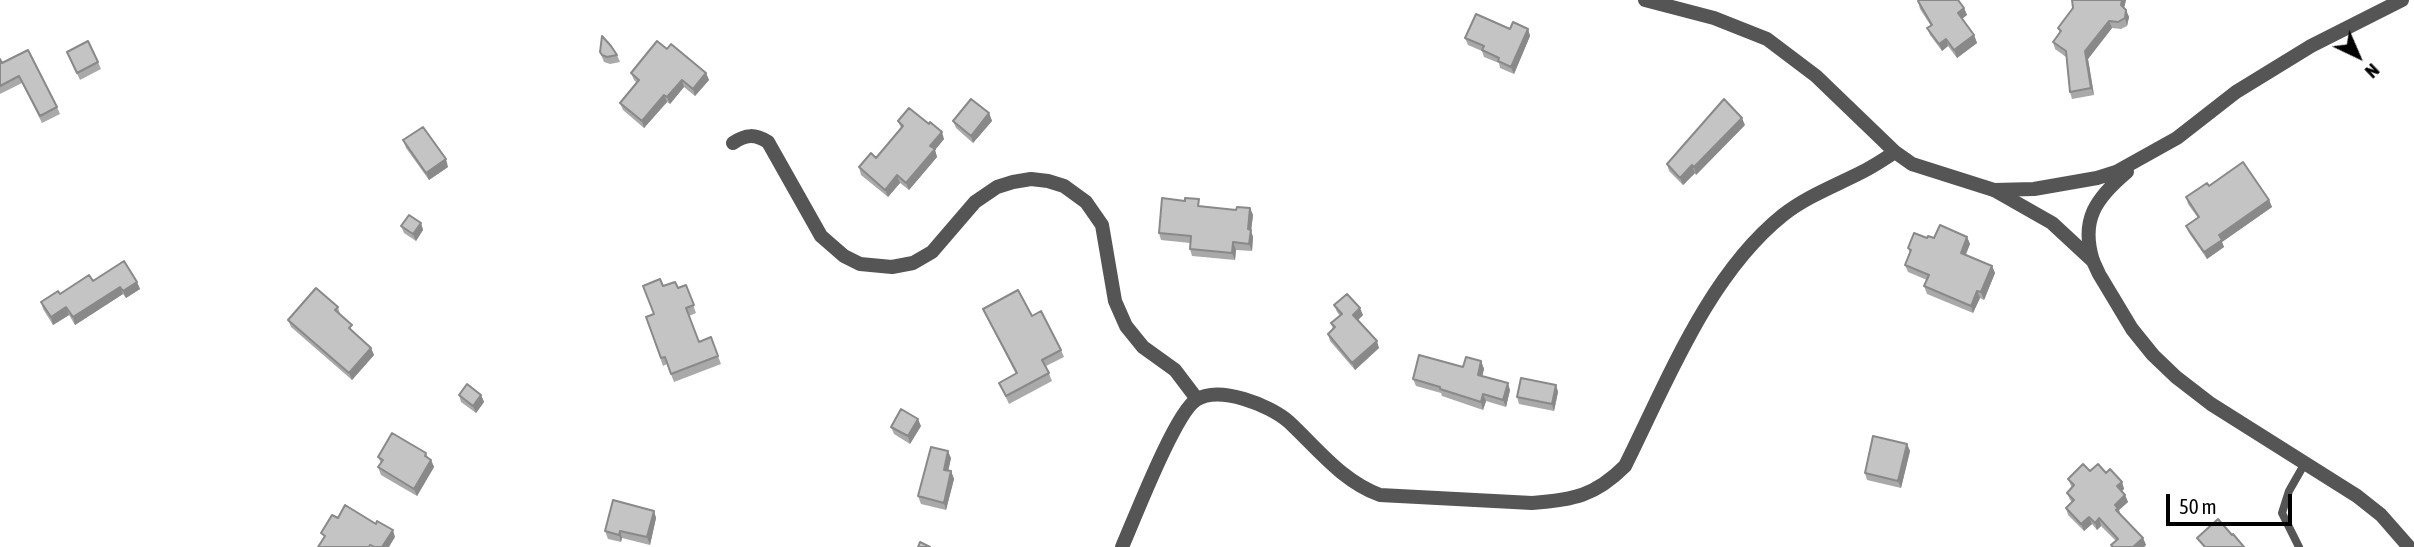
<!DOCTYPE html>
<style>
body{margin:0}
#map{position:relative;width:2414px;height:547px;overflow:hidden;background:#fff;font-family:"Asap Condensed",sans-serif}
canvas{display:block}
.north{position:absolute;left:2323px;top:21px;width:70px;height:70px;-webkit-text-stroke:5px #fff;paint-order:stroke;rotate:136deg;font-size:19px;font-weight:700;line-height:28px;text-align:center;color:#000}
.north::after{content:'';display:block;margin:auto;width:24px;height:32px;background:#000;clip-path:polygon(50% 0,100% 100%,50% 72%,0 100%)}
.scale{position:absolute;left:2166px;top:494px;width:126px;height:32px;box-sizing:border-box;border:4px solid #000;border-top:0;padding-left:9px;font-size:21px;line-height:24px;white-space:nowrap;color:#000;-webkit-text-stroke:5px #fff;paint-order:stroke}
</style>
<div id="map">
<canvas width="2414" height="547"></canvas>
<div class="north">N</div>
<div class="scale">50 m</div>
</div>
<script>
const context = document.querySelector('canvas').getContext('2d');
context.lineJoin = 'round';
function strokePath(path, color, width, dash) { context.strokeStyle = color; context.lineWidth = width; context.lineCap = dash ? 'butt' : 'round'; context.setLineDash(dash || []); context.stroke(path); }
function paint(path, color) { context.fillStyle = color; context.fill(path, 'evenodd'); }
const service = new Path2D(`
 M 2299,547 L 2282,513 L 2289,491 L 2305,463`);
const minor = new Path2D(`
 M 733,143 C 746,134 755,134 768,142 L 821,236 L 844,256 L 860,264 L 892,267 L 913,263 L 932,252 L 975,202 L 997,187 L 1013,182 L 1031,179 L 1048,181 L 1064,186 L 1086,202 L 1102,225 L 1115,301 L 1126,326 L 1143,347 L 1175,370 L 1197,399
 M 1994,190 L 2034,189 L 2097,178 L 2116,172 L 2177,138 L 2236,92 L 2311,46 L 2402,0
 M 2093,261 C 2080,220 2096,198 2127,172`);
const tertiary = new Path2D(`
 M 1645,0 L 1714,18 L 1767,39 L 1816,76 L 1895,152 L 1912,164 L 1994,190 L 2052,223 L 2093,261 L 2099,274 L 2132,329 L 2153,355 L 2176,377 L 2211,404 L 2357,496 L 2381,515 L 2409,547
 M 1122,547 C 1134,520 1175,413 1196,400 C 1219,385 1270,405 1289,422 C 1318,449 1342,481 1380,495 L 1532,503 C 1573,500 1595,496 1625,466 C 1667,382 1708,275 1783,215 C 1806,197 1832,187 1858,174 C 1871,168 1883,160 1895,152`);
const wall = new Path2D(`
 M 2072,0 L 2126,0 L 2124,8 L 2126,10 L 2129,17 L 2127,26 L 2121,29 L 2112,28 L 2088,59 L 2094,95 L 2072,99 L 2070,92 L 2066,57 L 2055,49 L 2053,42 L 2060,33 L 2058,28 L 2073,8 Z
 M 1918,1 L 1964,8 L 1967,15 L 1962,19 L 1974,35 L 1977,43 L 1957,58 L 1948,46 L 1942,51 L 1930,35 L 1927,28 L 1931,26 L 1920,9 Z
 M 1510,29 L 1528,29 L 1530,36 L 1514,74 L 1500,68 L 1499,63 L 1484,57 L 1482,51 L 1468,45 L 1465,38 Z
 M 667,49 L 706,73 L 709,80 L 695,96 L 684,87 L 670,104 L 667,102 L 644,128 L 623,110 L 620,103 L 637,83 L 634,80 L 631,73 Z
 M 67,52 L 98,62 L 101,69 L 80,80 Z
 M 600,52 L 617,55 L 620,62 L 610,64 L 604,62 Z
 M 0,59 L 2,63 L 57,107 L 60,114 L 42,123 L 22,83 L 0,94 Z
 M 989,113 L 992,121 L 973,143 L 956,128 L 953,121 Z
 M 898,121 L 944,139 L 935,150 L 937,157 L 909,190 L 900,183 L 888,197 L 861,175 L 859,167 L 876,158 L 901,128 Z
 M 1745,125 L 1696,175 L 1695,173 L 1683,185 L 1669,171 L 1667,164 Z
 M 403,140 L 448,167 L 429,180 L 406,148 Z
 M 2209,186 L 2269,200 L 2272,207 L 2222,242 L 2224,247 L 2207,259 L 2189,233 L 2186,226 L 2198,218 L 2188,204 L 2186,197 Z
 M 1202,206 L 1236,210 L 1250,208 L 1253,215 L 1251,231 L 1253,237 L 1252,251 L 1236,250 L 1235,260 L 1192,256 L 1190,249 L 1190,243 L 1161,240 L 1159,233 Z
 M 421,223 L 423,230 L 416,241 L 404,233 L 401,226 Z
 M 1967,237 L 1970,244 L 1966,255 L 1992,266 L 1995,273 L 1984,300 L 1980,298 L 1973,313 L 1927,294 L 1924,286 L 1927,280 L 1908,272 L 1905,265 L 1910,254 L 1908,248 L 1934,238 Z
 M 93,281 L 137,282 L 140,289 L 126,298 L 123,294 L 75,325 L 69,315 L 53,325 L 43,309 L 41,302 Z
 M 686,285 L 696,313 L 689,316 L 699,342 L 711,337 L 721,364 L 674,382 L 667,364 L 663,366 L 653,338 L 653,314 L 663,286 L 678,288 Z
 M 1334,305 L 1363,315 L 1358,320 L 1379,348 L 1355,370 L 1330,341 L 1328,334 L 1333,329 L 1331,323 L 1340,316 L 1337,312 Z
 M 338,307 L 340,314 L 354,333 L 371,348 L 374,355 L 352,380 L 291,327 L 288,320 Z
 M 983,309 L 1032,316 L 1061,350 L 1064,357 L 1046,366 L 1052,381 L 1009,404 L 999,383 L 1016,374 L 986,316 Z
 M 1481,361 L 1484,369 L 1482,376 L 1510,390 L 1506,407 L 1486,401 L 1483,410 L 1442,396 L 1441,393 L 1416,386 L 1413,379 Z
 M 1556,385 L 1558,392 L 1554,411 L 1519,404 L 1517,397 Z
 M 459,395 L 481,395 L 484,402 L 476,413 L 461,402 Z
 M 921,426 L 910,444 L 894,434 L 891,427 Z
 M 1907,444 L 1910,451 L 1901,488 L 1867,480 L 1865,473 Z
 M 426,453 L 428,458 L 431,460 L 434,467 L 417,496 L 381,475 L 378,467 L 381,463 L 378,457 Z
 M 951,458 L 948,471 L 951,471 L 954,479 L 946,510 L 921,504 L 918,496 Z
 M 2090,471 L 2106,473 L 2122,482 L 2124,489 L 2122,491 L 2125,495 L 2128,502 L 2119,510 L 2120,515 L 2143,538 L 2146,545 L 2144,547 L 2112,547 L 2111,545 L 2116,541 L 2101,526 L 2097,530 L 2092,524 L 2084,531 L 2068,515 L 2066,508 L 2072,502 L 2070,500 L 2067,493 L 2072,488 L 2068,479 Z
 M 654,511 L 656,518 L 650,545 L 622,538 L 621,542 L 608,539 L 605,531 Z`);
const shadedWall = new Path2D(`
 M 2122,0 L 2126,0 L 2123,12 L 2121,5 Z
 M 1964,8 L 1967,15 L 1960,20 L 1958,13 Z
 M 2126,10 L 2129,17 L 2127,26 L 2125,18 Z
 M 2109,21 L 2112,28 L 2088,59 L 2094,95 L 2091,88 L 2085,51 Z
 M 1528,29 L 1530,36 L 1514,74 L 1511,67 Z
 M 1974,35 L 1977,43 L 1957,58 L 1954,50 Z
 M 1946,39 L 1948,46 L 1942,51 L 1939,44 Z
 M 706,73 L 709,80 L 695,96 L 693,89 Z
 M 682,80 L 684,87 L 670,104 L 667,97 Z
 M 664,95 L 667,102 L 644,128 L 642,121 Z
 M 989,113 L 992,121 L 973,143 L 971,136 Z
 M 1742,118 L 1745,125 L 1696,175 L 1694,167 Z
 M 942,132 L 944,139 L 935,150 L 937,157 L 909,190 L 906,183 L 930,146 Z
 M 446,159 L 448,167 L 429,180 L 426,173 Z
 M 1692,165 L 1695,173 L 1683,185 L 1680,178 Z
 M 897,175 L 900,183 L 888,197 L 885,190 Z
 M 2269,200 L 2272,207 L 2222,242 L 2224,247 L 2207,259 L 2204,252 L 2219,235 Z
 M 1250,208 L 1253,215 L 1251,231 L 1253,237 L 1252,251 L 1249,244 L 1248,229 Z
 M 421,223 L 423,230 L 416,241 L 413,234 Z
 M 1967,237 L 1970,244 L 1963,260 L 1961,253 Z
 M 1233,242 L 1236,250 L 1235,260 L 1232,253 Z
 M 1992,266 L 1995,273 L 1984,300 L 1981,292 Z
 M 137,282 L 140,289 L 126,298 L 123,291 Z
 M 120,287 L 123,294 L 75,325 L 73,317 Z
 M 1977,291 L 1980,298 L 1973,313 L 1971,306 Z
 M 66,307 L 69,315 L 53,325 L 51,317 Z
 M 1360,308 L 1363,315 L 1356,322 L 1353,315 Z
 M 1377,341 L 1379,348 L 1355,370 L 1352,363 Z
 M 371,348 L 374,355 L 352,380 L 349,373 Z
 M 1481,361 L 1484,369 L 1481,382 L 1478,375 Z
 M 1508,383 L 1510,390 L 1506,407 L 1503,400 Z
 M 1556,385 L 1558,392 L 1554,411 L 1552,404 Z
 M 1483,394 L 1486,401 L 1483,410 L 1481,402 Z
 M 481,395 L 484,402 L 476,413 L 473,406 Z
 M 918,419 L 921,426 L 910,444 L 908,436 Z
 M 1907,444 L 1910,451 L 1901,488 L 1898,481 Z
 M 948,451 L 951,458 L 947,477 L 944,470 Z
 M 431,460 L 434,467 L 417,496 L 414,489 Z
 M 951,471 L 954,479 L 946,510 L 944,503 Z
 M 2122,482 L 2124,489 L 2119,494 L 2117,486 Z
 M 2125,495 L 2128,502 L 2119,510 L 2121,516 L 2119,518 L 2115,505 Z
 M 654,511 L 656,518 L 650,545 L 647,537 Z
 M 2089,517 L 2092,524 L 2084,531 L 2081,524 Z
 M 2099,518 L 2101,526 L 2097,530 L 2095,523 Z
 M 393,530 L 395,537 L 389,547 L 382,547 Z
 M 620,531 L 622,538 L 621,542 L 619,535 Z
 M 2143,538 L 2146,545 L 2144,547 L 2133,547 Z`);
const building = new Path2D(`
 M 1919,0 L 1958,0 L 1964,8 L 1958,13 L 1974,35 L 1954,50 L 1946,39 L 1939,44 L 1927,28 L 1932,25 L 1918,1 Z
 M 2072,0 L 2122,0 L 2121,5 L 2126,10 L 2125,18 L 2118,22 L 2109,21 L 2085,51 L 2091,88 L 2070,92 L 2066,51 L 2053,42 L 2061,31 L 2058,28 L 2073,8 Z
 M 1476,14 L 1510,29 L 1513,22 L 1528,29 L 1511,67 L 1498,61 L 1499,58 L 1482,50 L 1484,46 L 1465,38 Z
 M 602,36 L 611,46 L 617,55 L 607,57 L 602,55 L 600,52 Z
 M 88,41 L 98,62 L 77,73 L 67,52 Z
 M 657,41 L 667,49 L 671,44 L 706,73 L 693,89 L 682,80 L 667,97 L 664,95 L 642,121 L 620,103 L 639,80 L 631,73 Z
 M 28,50 L 57,107 L 40,116 L 19,76 L 0,86 L 0,59 L 2,63 Z
 M 971,99 L 989,113 L 971,136 L 953,121 Z
 M 1724,99 L 1742,118 L 1694,167 L 1692,165 L 1680,178 L 1667,164 Z
 M 909,108 L 929,124 L 930,122 L 942,132 L 930,146 L 935,149 L 906,183 L 897,175 L 885,190 L 859,167 L 871,153 L 876,158 L 903,126 L 898,121 Z
 M 423,127 L 446,159 L 426,173 L 403,140 Z
 M 2243,162 L 2269,200 L 2219,235 L 2222,240 L 2204,252 L 2186,226 L 2199,217 L 2186,197 L 2207,183 L 2209,186 Z
 M 1162,198 L 1185,201 L 1185,198 L 1199,199 L 1198,206 L 1236,210 L 1237,207 L 1250,208 L 1248,229 L 1251,230 L 1249,244 L 1233,242 L 1232,253 L 1190,249 L 1191,236 L 1159,233 Z
 M 409,215 L 421,223 L 413,234 L 401,226 Z
 M 1940,225 L 1967,237 L 1961,253 L 1992,266 L 1981,292 L 1977,291 L 1971,306 L 1924,286 L 1929,275 L 1905,265 L 1911,250 L 1908,248 L 1914,233 L 1927,238 L 1928,236 L 1934,238 Z
 M 124,261 L 137,282 L 123,291 L 120,287 L 73,317 L 66,307 L 51,317 L 41,302 L 58,291 L 60,294 L 89,275 L 93,281 Z
 M 660,279 L 663,286 L 675,282 L 678,288 L 686,285 L 694,305 L 686,308 L 699,342 L 711,337 L 718,356 L 671,374 L 665,357 L 661,358 L 646,317 L 654,314 L 643,286 Z
 M 316,288 L 338,307 L 335,310 L 352,325 L 349,328 L 371,348 L 349,373 L 288,320 Z
 M 1018,290 L 1032,316 L 1041,311 L 1061,350 L 1042,360 L 1049,373 L 1006,396 L 999,383 L 1017,373 L 983,309 Z
 M 1347,294 L 1360,308 L 1353,315 L 1377,341 L 1352,363 L 1328,334 L 1335,327 L 1331,323 L 1342,314 L 1334,305 Z
 M 1419,355 L 1463,367 L 1466,357 L 1481,361 L 1478,375 L 1508,383 L 1503,400 L 1483,394 L 1481,402 L 1440,389 L 1440,387 L 1413,379 Z
 M 1521,378 L 1556,385 L 1552,404 L 1517,397 Z
 M 467,384 L 481,395 L 473,406 L 459,395 Z
 M 901,409 L 918,419 L 908,436 L 891,427 Z
 M 392,433 L 426,453 L 425,456 L 431,460 L 414,489 L 378,467 L 383,460 L 378,457 Z
 M 1873,436 L 1907,444 L 1898,481 L 1865,473 Z
 M 931,447 L 948,451 L 944,470 L 951,471 L 944,503 L 918,496 Z
 M 2083,464 L 2090,471 L 2098,464 L 2106,473 L 2110,469 L 2122,482 L 2117,486 L 2125,495 L 2115,505 L 2118,509 L 2116,510 L 2143,538 L 2133,547 L 2113,547 L 2111,545 L 2118,539 L 2099,518 L 2095,523 L 2089,517 L 2081,524 L 2066,508 L 2074,500 L 2067,493 L 2074,485 L 2068,479 Z
 M 613,500 L 654,511 L 647,537 L 620,531 L 619,535 L 605,531 Z
 M 345,505 L 376,524 L 377,521 L 393,530 L 382,547 L 374,547 L 370,545 L 369,547 L 318,547 L 325,536 L 321,533 L 332,515 L 338,518 Z
 M 2218,519 L 2232,535 L 2233,534 L 2244,547 L 2205,547 L 2197,538 Z
 M 920,542 L 930,547 L 918,547 Z`);
strokePath(service, '#555', 8);
strokePath(minor, '#555', 14);
strokePath(tertiary, '#555', 14);
paint(wall, '#a9a9a9');
paint(shadedWall, '#898989');
paint(building, '#c4c4c4');
strokePath(building, '#898989', 2);
</script>
